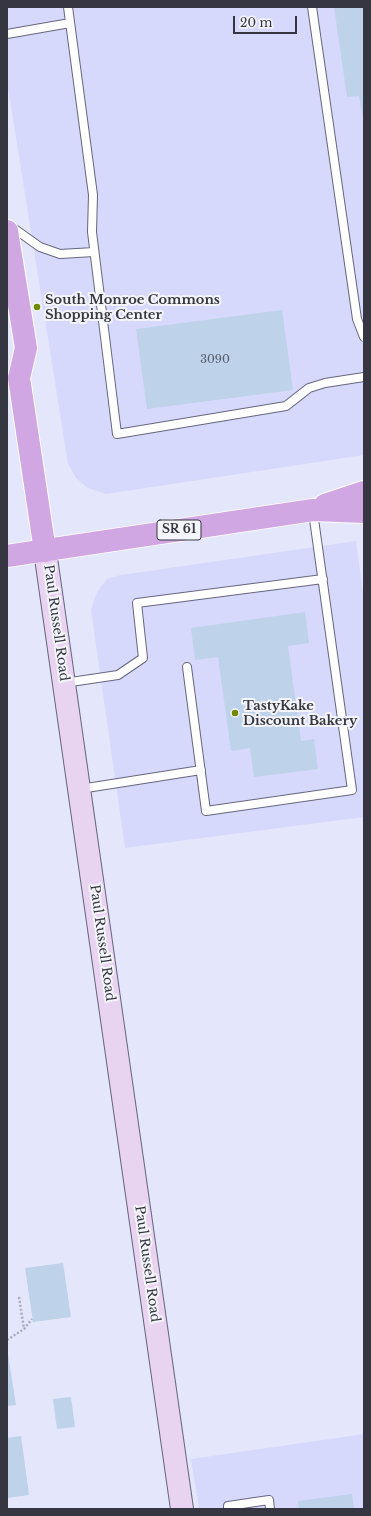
<!DOCTYPE html>
<html>
<head>
<meta charset="utf-8">
<style>
	body { margin:0 }
	#map { position:relative; width:371px; height:1516px; overflow:hidden; background:#e4e6fc; font-family:"Libre Baskerville",serif }
	canvas { display:block }
	.frame { position:absolute; inset:0; border:8px solid #353641; pointer-events:none }
	.scale { position:absolute; left:233px; top:16px; width:64px; height:18px; box-sizing:border-box; border:2px solid #353641; border-top:0; padding-left:5px; font-size:12px; line-height:14px; white-space:nowrap; color:#353641; -webkit-text-stroke:3px #f4f5fa; paint-order:stroke }
</style>
</head>
<body>
<div id="map">
<canvas width="371" height="1516"></canvas>
<div class="frame"></div>
<div class="scale">20 m</div>
</div>
<script>
const g = document.querySelector('canvas').getContext('2d');
g.lineJoin = 'round';
function fill(path, color) {
  g.fillStyle = color;
  g.fill(path, 'evenodd');
}
function shape(rows) {
  const path = new Path2D();
  for (const r of rows) {
    path.moveTo(r[0], r[1]);
    for (let i = 2; i < r.length; i += 2) path.lineTo(r[i], r[i + 1]);
  }
  return path;
}
function strokePath(path, color, width, dash) {
  g.strokeStyle = color;
  g.lineWidth = width;
  g.lineCap = dash ? 'butt' : 'round';
  g.setLineDash(dash || []);
  g.stroke(path);
}
function label(font, color, halo, rows, align = 'center') {
  g.font = font + ' "Libre Baskerville",serif';
  g.lineWidth = 4;
  g.setLineDash([]);
  g.textBaseline = 'middle';
  g.strokeStyle = halo;
  g.fillStyle = color;
  for (const [text, x, y, turn = 0] of rows) {
    g.save();
    g.translate(x, y);
    g.rotate((+turn || 0) * Math.PI / 180);
    g.textAlign = isNaN(turn) ? turn : align;
    if (halo) g.strokeText(text, 0, 0);
    g.fillText(text, 0, 0);
    g.restore();
  }
}
const built = shape([
	[7,7,364,7,364,455,106,494,88,488,76,478,68,464,7,81],
	[356,541,364,600,364,817,125,848,91,610,97,592,107,579,121,575],
	[364,1434,364,1509,199,1509,191,1459]
]);
const building = shape([
	[334,7,364,7,364,122,359,96,347,97],
	[282,310,293,390,147,409,136,329],
	[305,612,309,643,288,646,301,741,314,739,318,769,254,777,250,748,231,751,218,657,195,660,191,628],
	[63,1263,71,1317,33,1322,25,1268],
	[7,1348,16,1405,7,1406],
	[71,1397,75,1427,57,1429,53,1399],
	[21,1436,29,1495,7,1498,7,1438],
	[352,1494,354,1509,299,1509,298,1501]
]);
const path = shape([
	[19,1297,24,1329],
	[7,1340,24,1329,32,1319]
]);
const lane = shape([
	[68,7,93,195,92,232,117,434,286,406,309,388,325,383,364,377],
	[312,7,357,319,364,337],
	[7,34,70,23],
	[9,225,40,247,60,254,94,252],
	[187,667,206,811,352,790,313,512],
	[64,683,118,675,143,658,137,603,323,579],
	[80,789,201,770],
	[228,1509,228,1506,269,1500,270,1509]
]);
const secondary = shape([
	[45,551,182,1509]
]);
const primary = shape([
	[7,231,26,348,19,378,45,551],
	[325,505,364,492],
	[7,556,313,510,364,512]
]);
const markers = [
	[37,307,4,"#708a00"],
	[235,713,4,"#708a00"]
];
const numberNames = [
	["3090",215,360]
];
const shields = [
	[179,530,44]
];
const shieldNames = [
	["SR 61",179,530]
];
const poiNames = [
	["South Monroe Commons",45,300],
	["Shopping Center",45,315],
	["TastyKake",243,706],
	["Discount Bakery",243,721]
];
const streetNames = [
	["Paul Russell Road",56,623,82],
	["Paul Russell Road",102,943,82],
	["Paul Russell Road",147,1264,82]
];
fill(built, '#d7d9fc');
fill(building, '#bed2e9');
strokePath(lane, '#65667e', 10);
strokePath(secondary, '#65667e', 24);
strokePath(primary, '#fff', 24);
strokePath(path, '#a9abbd', 2.5, [2, 2]);
strokePath(lane, '#fff', 8);
strokePath(secondary, '#e8d3f1', 22);
strokePath(primary, '#d1a7e3', 22);
for (const [x, y, r, color] of markers) {
  const dot = new Path2D();
  dot.arc(x, y, r, 0, 2 * Math.PI);
  g.fillStyle = color;
  g.fill(dot);
  strokePath(dot, '#f4f5fa', 1.5);
}
label('11px', '#575d6b', null, numberNames);
for (const [x, y, w] of shields) {
  const box = new Path2D();
  box.roundRect(x - w / 2, y - 10, w, 20, 3);
  g.fillStyle = '#f4f5fa';
  g.fill(box);
  strokePath(box, '#353641', 1);
}
label('bold 12px', '#353641', null, shieldNames);
label('bold 13px', '#353641', '#f4f5fa', poiNames, 'left');
label('13px', '#353641', '#f4f5fa', streetNames);
</script>
</body>
</html>
